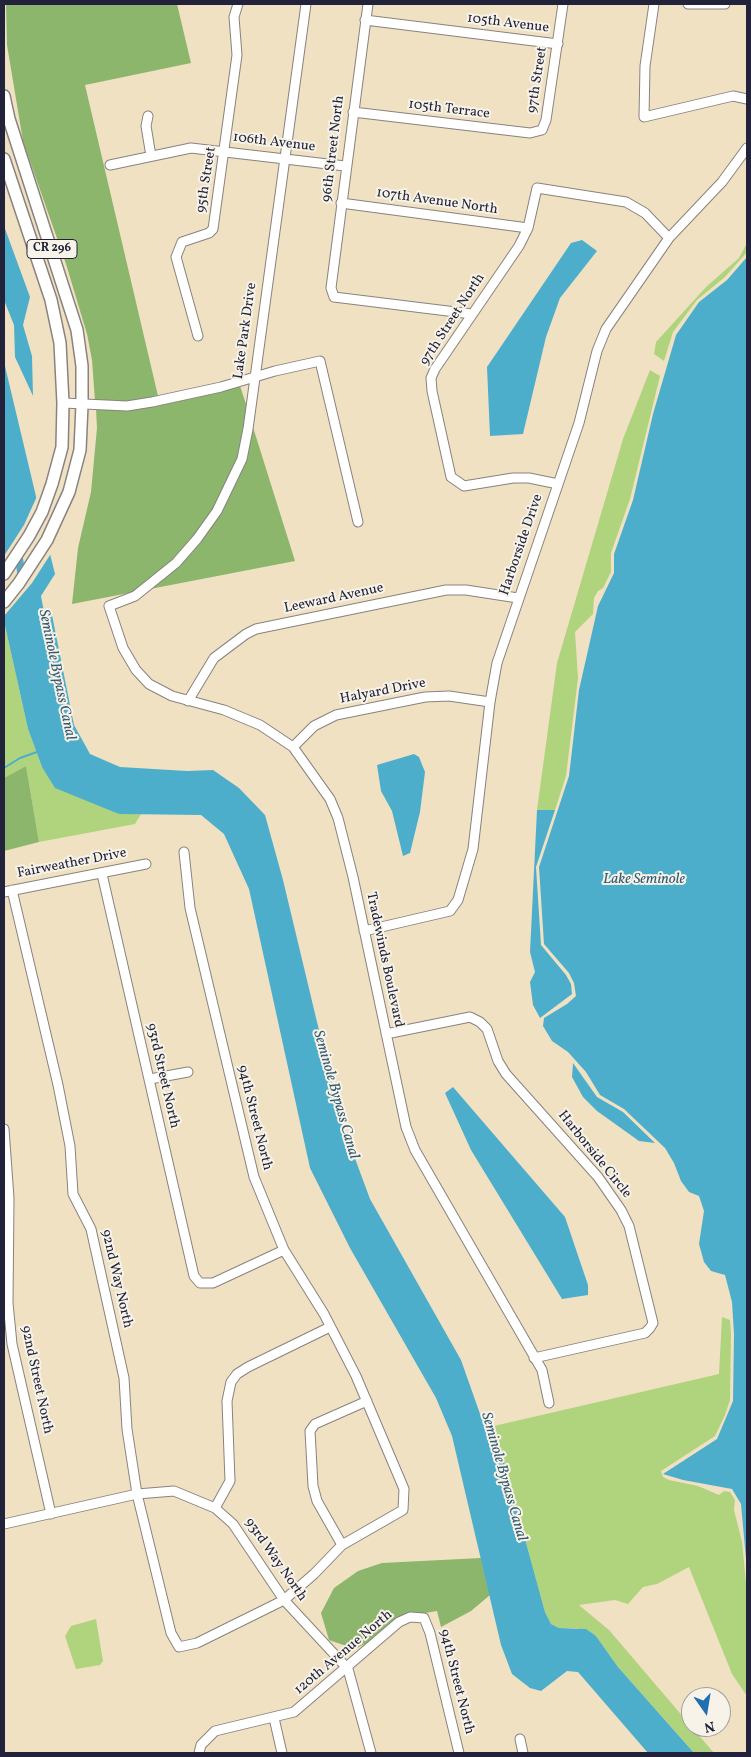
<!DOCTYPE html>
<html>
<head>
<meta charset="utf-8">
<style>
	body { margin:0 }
	#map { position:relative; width:751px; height:1757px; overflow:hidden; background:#f0e1c3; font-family:Vollkorn,serif }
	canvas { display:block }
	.frame { position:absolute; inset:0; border:5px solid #22223b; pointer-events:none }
	.north { position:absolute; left:681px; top:1687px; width:50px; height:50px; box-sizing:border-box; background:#f7f3e8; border:1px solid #a29fa3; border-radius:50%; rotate:167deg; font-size:14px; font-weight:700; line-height:20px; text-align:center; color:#22223b }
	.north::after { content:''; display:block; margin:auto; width:18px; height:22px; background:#1f6fb2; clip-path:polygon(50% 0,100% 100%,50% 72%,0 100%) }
</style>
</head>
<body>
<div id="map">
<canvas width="751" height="1757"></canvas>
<div class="frame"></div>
<div class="north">N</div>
</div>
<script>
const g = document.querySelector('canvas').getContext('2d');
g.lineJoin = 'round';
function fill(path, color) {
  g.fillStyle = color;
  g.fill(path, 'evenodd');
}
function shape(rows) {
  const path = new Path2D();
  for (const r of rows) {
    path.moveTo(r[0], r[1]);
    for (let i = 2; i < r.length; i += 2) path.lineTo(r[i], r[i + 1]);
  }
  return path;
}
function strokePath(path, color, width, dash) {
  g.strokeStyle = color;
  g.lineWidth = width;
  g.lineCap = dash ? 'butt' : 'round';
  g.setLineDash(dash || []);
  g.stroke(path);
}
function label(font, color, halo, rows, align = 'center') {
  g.font = font + ' Vollkorn,serif';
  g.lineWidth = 4;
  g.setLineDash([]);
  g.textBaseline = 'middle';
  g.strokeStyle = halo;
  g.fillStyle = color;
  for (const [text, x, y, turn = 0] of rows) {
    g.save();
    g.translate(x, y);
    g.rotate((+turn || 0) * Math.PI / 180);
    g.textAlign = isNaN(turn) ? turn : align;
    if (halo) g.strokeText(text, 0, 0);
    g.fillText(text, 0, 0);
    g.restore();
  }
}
const green = shape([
	[747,243,747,252,725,277,697,300,673,332,664,361,654,354,656,342,706,287,739,258],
	[650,370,660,376,630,499,611,553,611,572,603,588,598,591,594,598,593,614,575,632,578,678,566,776,555,810,537,810,557,663,623,439],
	[4,621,28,729,42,767,119,814,141,814,135,824,39,842,26,766,4,778],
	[722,1317,730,1320,731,1334,730,1400,725,1415,715,1436,661,1471,663,1477,669,1480,698,1486,719,1495,724,1491,730,1492,735,1500,734,1510,742,1542,747,1594,747,1696,732,1674,689,1567,657,1584,643,1587,628,1604,615,1600,579,1605,609,1630,714,1753,694,1753,618,1667,596,1636,577,1628,559,1628,551,1624,545,1612,494,1426,719,1374],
	[96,1619,103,1661,100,1665,76,1669,65,1636,71,1626]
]);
const forest = shape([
	[6,4,177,4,191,63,85,85,158,396,126,402,95,401,92,360,87,334,66,264,23,141,7,45],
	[240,386,247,407,238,457,214,508,195,536,174,560,134,592,72,604,78,548,91,492,97,428,96,409,127,410,152,406],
	[252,424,295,561,150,589,179,566,200,542,221,513,245,461],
	[26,766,39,842,4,851,4,778],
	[481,1558,490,1595,471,1611,441,1627,437,1611,425,1613,355,1649,329,1640,321,1613,334,1588,358,1571,382,1563]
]);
const water = shape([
	[4,226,30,297,23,325,32,356,33,396,15,357,14,325,4,300],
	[582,240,597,251,560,298,546,337,523,434,490,436,487,367,571,243],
	[747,257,747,1570,741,1504,732,1489,683,1480,663,1474,717,1439,733,1401,734,1334,732,1302,725,1275,711,1271,704,1262,699,1244,704,1211,699,1196,689,1192,681,1181,674,1163,665,1148,624,1109,600,1095,586,1072,568,1052,552,1041,543,1026,544,1018,567,1004,576,996,574,983,569,973,544,944,539,867,569,776,579,690,598,606,614,573,614,554,633,500,653,414,676,335,699,302,727,280],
	[4,362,39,509,4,567],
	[48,546,55,574,41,596,44,612,51,610,74,725,90,754,120,767,187,771,213,770,239,788,265,815,283,880,340,1118,370,1199,461,1360,485,1428,494,1426,545,1612,551,1624,559,1628,586,1629,596,1636,618,1667,694,1753,648,1753,578,1672,567,1671,541,1691,530,1688,512,1674,501,1645,452,1436,436,1398,350,1248,310,1168,249,889,224,834,201,815,119,814,55,788,42,767,28,729,4,621,4,607],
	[414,754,419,757,425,772,420,812,410,853,403,856,392,811,381,791,377,765],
	[537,810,555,810,536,867,541,945,566,975,571,984,572,994,540,1018,533,1005,530,982,535,972,530,952],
	[573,1063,597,1097,623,1112,655,1143,639,1141,597,1111,583,1097,572,1077],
	[453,1087,565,1217,588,1285,588,1295,562,1299,471,1150,445,1093]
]);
const pier = shape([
	[38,494,41,508,4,570,4,556,24,525],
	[49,544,52,552,32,583,4,616,4,604]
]);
const stream = shape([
	[4,768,20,758,37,752]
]);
const canal = shape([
	[18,552,22,578]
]);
const minor = shape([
	[306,4,248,429,242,459,217,511,197,539,176,563,135,596,109,606,123,648,136,670,149,684,172,696,224,710,260,725,293,747,330,799,338,818,353,877,406,1127,415,1150,542,1370,549,1403],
	[368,4,331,288,334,297,472,314],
	[654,4,645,66,644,117,733,96,747,99],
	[688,4,725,4],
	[365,20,558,44],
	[353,112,530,133,542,130,546,120,563,4],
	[148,116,146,126,151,156],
	[110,165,191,148,345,166],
	[341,203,528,228],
	[198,336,176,257,182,242,209,233,213,229,237,55,234,17,238,4],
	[63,403,127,406,152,402,221,387,275,371,320,361,358,522],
	[558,484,529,478,513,478,464,486,451,477,432,391,431,378,435,369,519,246,528,228,537,188,626,202,645,213,669,238],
	[188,701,214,658,246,634,256,629,446,590,466,590,518,598],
	[293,747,314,726,336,715,425,697,449,696,490,702],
	[102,874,194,1276,200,1283,213,1283,284,1250],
	[12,890,58,1085,70,1146,73,1194,91,1229,124,1378,127,1429,137,1494,171,1633,179,1647,197,1643,284,1600,314,1574,342,1545,403,1510,404,1489,356,1376,324,1314,284,1250,254,1177,190,908,184,852],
	[4,892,146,864],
	[364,931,450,911,458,900,473,849,490,702,497,663,579,423,597,351,606,329,669,238,722,182,747,148],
	[386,1034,470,1017,480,1022,487,1029,498,1061,506,1074,598,1177,621,1210,629,1226,653,1323,650,1328,645,1333,534,1358],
	[150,1079,188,1072],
	[4,1129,9,1198,8,1303,12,1344,51,1514],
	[215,1508,230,1481,227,1401,231,1382,237,1374,248,1367,330,1327],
	[4,1524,137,1494,174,1491,215,1508,233,1524,284,1600,348,1669,371,1753],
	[342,1545,317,1501,313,1486,310,1431,315,1424,367,1401],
	[274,1718,282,1753],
	[520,1739,523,1753],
	[199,1753,201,1745,215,1731,294,1712,399,1622,410,1617,424,1618,430,1633,459,1753]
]);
const major = shape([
	[4,96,9,119,77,330,82,366,82,405,80,450,69,492,47,540,19,583,4,602],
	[4,159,51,300,60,343,63,403,62,447,52,484,42,512,29,536,4,574]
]);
const shields = [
	[52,249,50]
];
const shieldNames = [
	["CR 296",52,249]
];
const streetNames = [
	["105th Avenue",508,24,7],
	["97th Street",538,80,-81],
	["105th Terrace",449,110,7],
	["106th Avenue",274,143,7],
	["96th Street North",334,149,-83],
	["95th Street",207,180,-81],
	["107th Avenue North",437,202,8],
	["97th Street North",453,320,-57],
	["Lake Park Drive",246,331,-82],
	["Harborside Drive",522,545,-71],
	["Leeward Avenue",334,599,-12],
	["Halyard Drive",383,692,-11],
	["Fairweather Drive",72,864,-11],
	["Tradewinds Boulevard",384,960,78],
	["93rd Street North",162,1076,77],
	["94th Street North",254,1118,76],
	["Harborside Circle",594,1155,51],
	["92nd Way North",116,1279,77],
	["92nd Street North",36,1380,78],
	["93rd Way North",275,1560,55],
	["120th Avenue North",344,1653,-40],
	["94th Street North",456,1682,76]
];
const waterNames = [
	["Seminole Bypass Canal",56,675,78],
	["Lake Seminole",644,880],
	["Seminole Bypass Canal",335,1095,74],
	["Seminole Bypass Canal",503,1477,74]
];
fill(green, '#afd47d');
fill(forest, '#8bb66c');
fill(water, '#4daecc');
fill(pier, '#f0e1c3');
strokePath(stream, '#4daecc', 2);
strokePath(canal, '#4daecc', 8);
strokePath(minor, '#89827f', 11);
strokePath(major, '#89827f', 14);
strokePath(minor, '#fff', 9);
strokePath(major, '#fff', 11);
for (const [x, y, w] of shields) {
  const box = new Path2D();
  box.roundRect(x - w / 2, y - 9.5, w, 19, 4);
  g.fillStyle = '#f7f3e8';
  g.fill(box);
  strokePath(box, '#22223b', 1);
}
label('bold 12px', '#22223b', null, shieldNames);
label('14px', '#22223b', '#f7f3e8', streetNames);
label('italic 15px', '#335a75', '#f7f3e8', waterNames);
</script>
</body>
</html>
